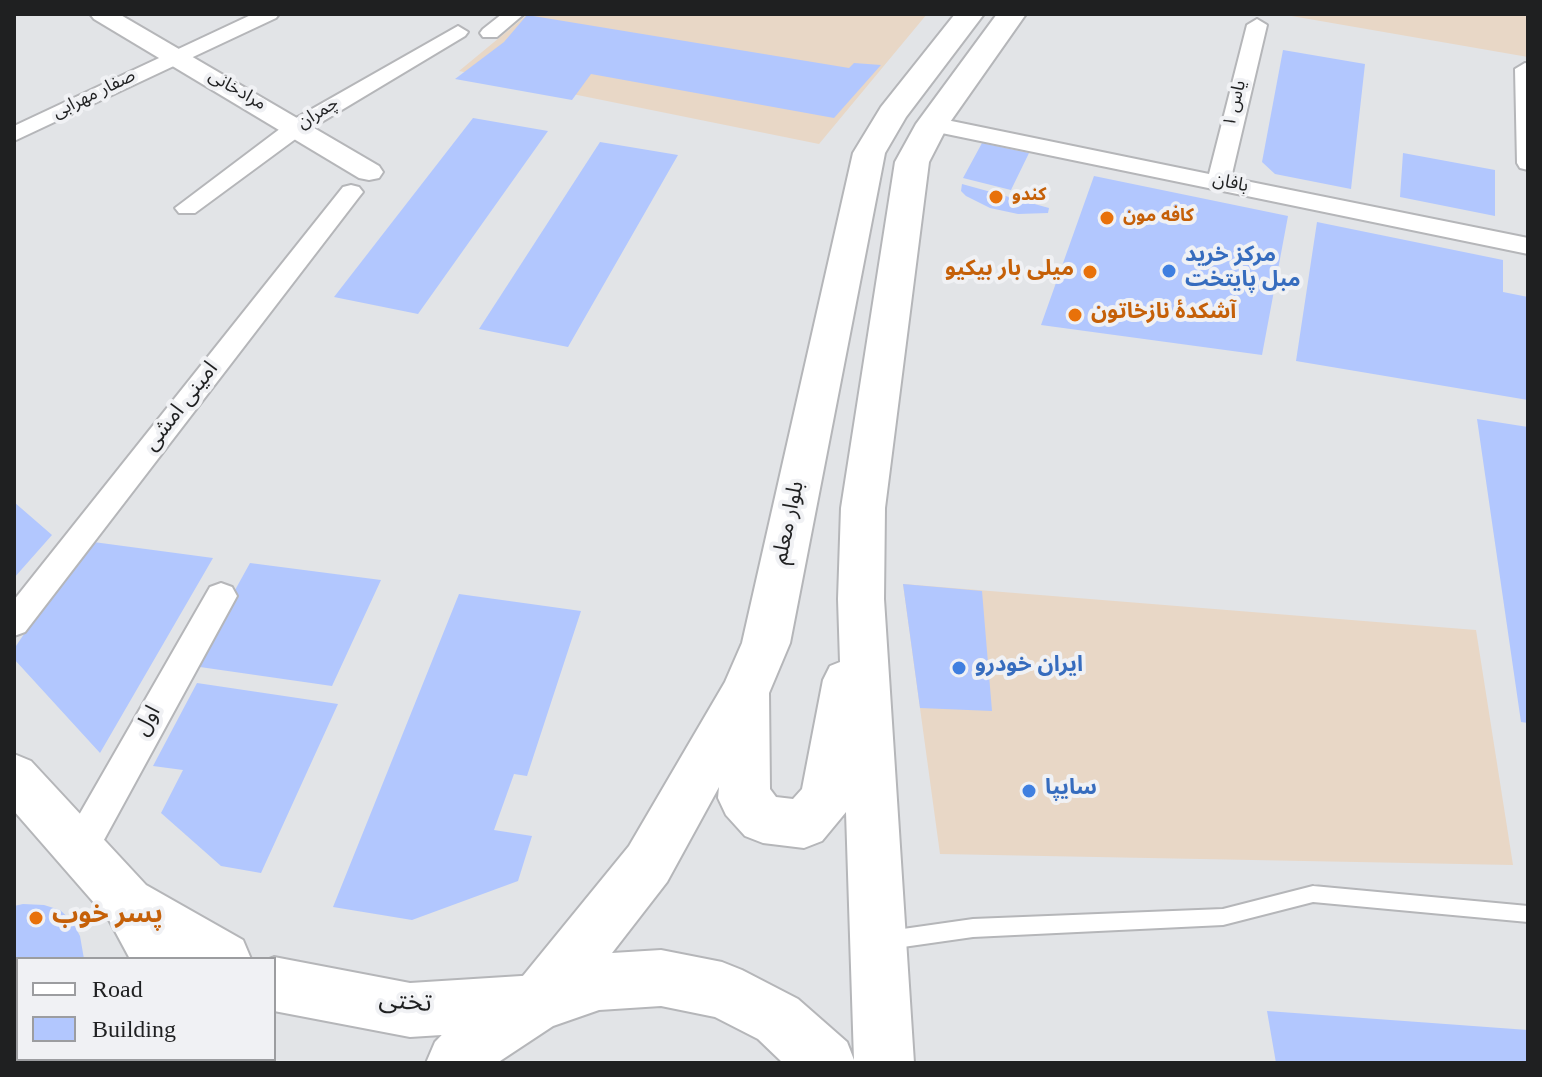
<!DOCTYPE html>
<html>
<head>
<meta charset="utf-8">
<style>
	body { margin:0 }
	#map { position:relative; width:1542px; height:1077px; overflow:hidden; background:#e2e4e7; font-family:Georgia,serif }
	canvas { display:block }
	.frame { position:absolute; inset:0; border:16px solid #1f2021; pointer-events:none }
	.legend { position:absolute; left:16px; top:957px; width:260px; height:104px; box-sizing:border-box; background:#f0f1f4; border:2px solid #9c9da0; margin:0; padding:10px 14px; list-style:none; font-size:24px; color:#1f2021 }
	.legend li { display:flex; align-items:center; gap:16px; height:40px }
	.legend b { width:40px; border:2px solid #9c9da0 }
</style>
</head>
<body>
<div id="map">
<canvas width="1542" height="1077"></canvas>
<div class="frame"></div>
<ul class="legend">
<li><b style="height:10px;background:#fff"></b>Road</li>
<li><b style="height:22px;background:#b2c7fe"></b>Building</li>
</ul>
</div>
<script>
const g = document.querySelector('canvas').getContext('2d');
g.lineJoin = 'round';
function fill(path, color) {
  g.fillStyle = color;
  g.fill(path, 'evenodd');
}
function shape(rows) {
  const path = new Path2D();
  for (const r of rows) {
    path.moveTo(r[0], r[1]);
    for (let i = 2; i < r.length; i += 2) path.lineTo(r[i], r[i + 1]);
  }
  return path;
}
function strokePath(path, color, width, dash) {
  g.strokeStyle = color;
  g.lineWidth = width;
  g.lineCap = dash ? 'butt' : 'round';
  g.setLineDash(dash || []);
  g.stroke(path);
}
function label(font, color, halo, rows, align = 'center') {
  g.font = font + ' Georgia,"Noto Sans Arabic",serif';
  g.lineWidth = 8;
  g.setLineDash([]);
  g.textBaseline = 'middle';
  g.strokeStyle = halo;
  g.fillStyle = color;
  for (const [text, x, y, turn = 0] of rows) {
    g.save();
    g.translate(x, y);
    g.rotate((+turn || 0) * Math.PI / 180);
    g.textAlign = isNaN(turn) ? turn : align;
    if (halo) g.strokeText(text, 0, 0);
    g.fillText(text, 0, 0);
    g.restore();
  }
}
const industrial = shape([
	[528,14,927,14,819,144,459,71],
	[1280,14,1528,14,1528,57],
	[903,584,1476,630,1513,865,940,854]
]);
const building = shape([
	[527,15,849,68,854,63,881,65,834,118,591,74,572,100,455,79,504,42],
	[1283,50,1365,64,1351,189,1275,174,1262,162],
	[473,118,548,131,418,314,334,297],
	[600,142,678,155,568,347,479,329],
	[982,143,1029,153,1011,190,963,178],
	[1403,153,1495,170,1495,216,1400,197],
	[1094,176,1288,216,1262,355,1041,325],
	[962,184,1049,208,1048,213,1018,214,990,208,966,196,961,191],
	[1317,222,1503,260,1503,292,1528,297,1528,400,1296,361],
	[1477,419,1528,427,1528,723,1521,722],
	[14,502,52,535,14,578],
	[86,541,213,558,100,753,14,659,14,649],
	[250,563,381,580,332,686,193,666],
	[903,584,982,591,992,711,920,708],
	[459,594,581,611,527,776,514,774,494,830,532,836,518,881,412,920,333,907],
	[197,683,338,704,261,873,221,866,161,813,183,770,153,766],
	[23,904,44,905,60,910,72,921,80,936,84,959,18,959,18,1059,87,1059,87,1063,14,1063,14,906],
	[1267,1011,1528,1030,1528,1063,1276,1063]
]);
const service = shape([
	[1313,886,1528,906,1528,922,1313,902,1223,925,973,937,889,949,883,946,880,940,883,934,889,931,973,919,1223,909,1313,886]
]);
const minor = shape([
	[253,14,279,14,276,18,14,141,14,126,253,14],
	[502,14,524,14,497,37,483,37,480,33,483,29,502,14],
	[1257,19,1267,25,1231,178,1528,238,1528,254,932,131,921,124,932,117,1209,174,1247,25,1257,19],
	[458,26,468,32,465,36,305,132,195,213,179,213,175,208,289,122,458,26],
	[1525,63,1528,64,1528,170,1520,168,1517,163,1515,69,1525,63],
	[351,185,359,187,363,192,359,197,25,632,14,636,14,600,343,187,351,185],
	[221,583,232,587,237,596,93,860,80,865,67,860,62,848,67,836,210,587,221,583]
]);
const tertiary = shape([
	[90,14,119,14,379,166,383,172,379,178,369,180,359,178,94,19,90,14]
]);
const secondary = shape([
	[14,754,31,761,146,885,243,940,251,959,130,959,109,920,14,811,14,754],
	[274,957,410,983,537,975,556,983,564,1002,556,1021,537,1029,410,1037,274,1011,274,959,269,959,274,957]
]);
const primary = shape([
	[955,14,984,14,906,117,885,153,790,643,769,693,770,789,776,797,793,799,802,789,823,680,830,666,840,662,838,599,841,508,895,162,916,124,997,14,1026,14,948,125,929,162,885,508,884,599,914,1063,783,1063,758,1039,715,1017,661,1006,599,1010,553,1026,497,1063,426,1063,435,1042,458,1018,518,982,629,846,725,682,742,643,853,153,881,107,955,14],
	[719,787,718,798,726,815,745,836,763,843,804,848,822,841,846,812,854,1060,847,1042,798,999,742,970,722,962,661,950,612,953,667,882,719,787],
	[181,1059,239,1059,240,1063,180,1063,181,1059]
]);
const markers = [
	[996,197,8,"#e8710a"],
	[1107,218,8,"#e8710a"],
	[1169,271,8,"#3f7fe0"],
	[1090,272,8,"#e8710a"],
	[1075,315,8,"#e8710a"],
	[959,668,8,"#3f7fe0"],
	[1029,791,8,"#3f7fe0"],
	[36,918,8,"#e8710a"]
];
const farStreetnames = [
	["مرادخانی",236,92,30],
	["صفار مهرابی",95,96,-26],
	["یاس ۱",1237,104,-76],
	["چمران",319,115,-31],
	["بافان",1230,185,12]
];
const farFoodnames = [
	["کندو",1012,197],
	["کافه مون",1123,218]
];
const shopNames = [
	["مرکز خرید",1185,258],
	["مبل پایتخت",1185,283],
	["ایران خودرو",975,668],
	["سایپا",1045,791]
];
const foodNames = [
	["میلی بار بیکیو",1074,272],
	["آشکدهٔ نازخاتون",1091,315,"left"]
];
const streetNames = [
	["امینی امشی",183,408,-52],
	["بلوار معلم",791,523,-78],
	["اول",150,722,-61]
];
const nearFoodnames = [
	["پسر خوب",52,918]
];
const nearStreetnames = [
	["تختی",405,1005,5]
];
fill(industrial, '#e8d7c6');
fill(building, '#b2c7fe');
strokePath(service, '#b5b6b9', 4);
strokePath(minor, '#b5b6b9', 4);
strokePath(tertiary, '#b5b6b9', 4);
strokePath(secondary, '#b5b6b9', 4);
strokePath(primary, '#b5b6b9', 4);
fill(service, '#fff');
fill(minor, '#fff');
fill(tertiary, '#fff');
fill(secondary, '#fff');
fill(primary, '#fff');
for (const [x, y, r, color] of markers) {
  const dot = new Path2D();
  dot.arc(x, y, r, 0, 2 * Math.PI);
  g.fillStyle = color;
  g.fill(dot);
  strokePath(dot, '#f0f1f4', 3);
}
label('18px', '#1f2021', '#f0f1f4', farStreetnames);
label('bold 18px', '#c56008', '#f0f1f4', farFoodnames, 'left');
label('bold 22px', '#366cbe', '#f0f1f4', shopNames, 'left');
label('bold 22px', '#c56008', '#f0f1f4', foodNames, 'right');
label('22px', '#1f2021', '#f0f1f4', streetNames);
label('bold 26px', '#c56008', '#f0f1f4', nearFoodnames, 'left');
label('26px', '#1f2021', '#f0f1f4', nearStreetnames);
</script>
</body>
</html>
